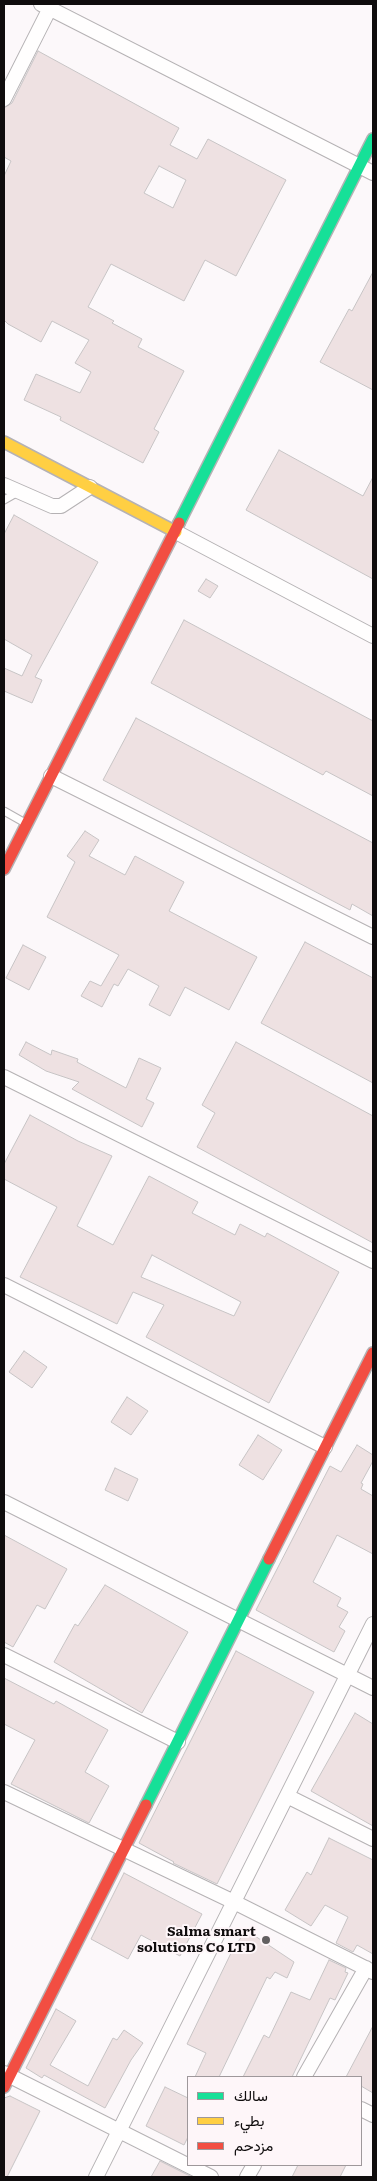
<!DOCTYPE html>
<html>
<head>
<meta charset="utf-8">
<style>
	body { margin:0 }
	#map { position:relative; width:377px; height:2181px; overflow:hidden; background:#fcf8fa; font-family:Literata,Vazirmatn,serif }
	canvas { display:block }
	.frame { position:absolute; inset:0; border:5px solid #0f0c0d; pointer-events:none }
	.legend { position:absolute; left:187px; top:2076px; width:175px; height:90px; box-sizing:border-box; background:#fef6f9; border:1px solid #9e989b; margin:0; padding:6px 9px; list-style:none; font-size:15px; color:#0f0c0d }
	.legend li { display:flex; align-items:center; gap:10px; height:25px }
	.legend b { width:25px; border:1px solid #9e989b }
</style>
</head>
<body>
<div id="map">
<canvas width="377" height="2181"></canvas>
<div class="frame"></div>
<ul class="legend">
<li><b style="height:6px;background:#16e098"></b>سالك</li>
<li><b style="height:6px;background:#ffcf43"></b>بطيء</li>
<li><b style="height:6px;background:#f24e42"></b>مزدحم</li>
</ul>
</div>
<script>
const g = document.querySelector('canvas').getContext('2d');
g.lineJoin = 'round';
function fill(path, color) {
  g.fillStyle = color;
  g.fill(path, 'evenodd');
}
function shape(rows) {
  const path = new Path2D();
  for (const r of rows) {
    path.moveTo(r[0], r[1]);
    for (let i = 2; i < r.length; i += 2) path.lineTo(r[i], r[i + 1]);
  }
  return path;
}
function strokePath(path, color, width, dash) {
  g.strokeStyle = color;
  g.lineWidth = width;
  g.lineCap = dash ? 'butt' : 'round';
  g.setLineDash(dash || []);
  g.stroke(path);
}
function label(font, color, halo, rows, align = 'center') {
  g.font = font + ' Literata,serif';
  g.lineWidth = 4;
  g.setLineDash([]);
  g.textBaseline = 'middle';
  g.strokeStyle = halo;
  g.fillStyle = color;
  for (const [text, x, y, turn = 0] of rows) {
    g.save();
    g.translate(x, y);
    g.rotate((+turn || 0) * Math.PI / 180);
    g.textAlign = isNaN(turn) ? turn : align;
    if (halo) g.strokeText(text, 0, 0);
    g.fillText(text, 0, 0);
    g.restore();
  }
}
const building = shape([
	[38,51,179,128,170,145,197,159,208,139,286,180,236,276,205,260,184,301,111,264,88,307,114,321,112,323,142,339,138,347,184,371,154,429,159,432,143,463,60,420,61,417,24,400,36,374,80,393,91,372,75,363,89,340,52,321,41,342,8,324,4,320,4,176,11,161,4,157,4,108,12,103,38,51],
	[159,166,186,180,173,208,144,193,159,166],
	[373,272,373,390,320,362,349,309,352,311,373,272],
	[279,450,363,496,373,477,373,579,246,510,279,450],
	[14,515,98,562,35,677,42,680,32,703,4,691,4,668,22,676,32,655,4,639,4,534,14,515],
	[206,579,218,586,210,598,198,591,206,579],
	[184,620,373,721,373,796,326,771,323,775,151,683,184,620],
	[136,718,373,843,373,916,352,904,350,910,103,780,136,718],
	[85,831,99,840,89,856,125,875,135,856,184,882,169,911,257,957,229,1010,185,987,170,1016,149,1005,159,986,128,969,118,986,114,984,102,1007,81,996,90,981,101,986,119,955,47,917,75,862,67,856,85,831],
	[305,942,373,978,373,1083,261,1023,305,942],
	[23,945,46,957,29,990,6,978,23,945],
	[26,1042,51,1055,52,1050,78,1059,77,1062,126,1088,139,1058,161,1068,146,1099,154,1103,142,1127,72,1089,79,1082,46,1071,19,1055,26,1042],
	[236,1042,373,1116,373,1243,197,1147,215,1113,202,1105,236,1042],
	[30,1115,78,1141,112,1156,77,1226,113,1245,149,1176,198,1202,192,1213,235,1235,240,1224,265,1237,267,1233,339,1272,269,1403,146,1337,164,1305,133,1292,117,1324,20,1277,57,1207,4,1179,4,1164,30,1115],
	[152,1255,241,1302,234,1316,141,1277,152,1255],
	[24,1351,47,1367,32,1388,9,1372,24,1351],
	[127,1397,148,1411,131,1435,111,1422,127,1397],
	[258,1435,282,1450,263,1480,239,1465,258,1435],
	[357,1445,373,1455,373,1461,361,1483,363,1484,361,1489,373,1496,373,1554,337,1535,313,1582,341,1598,337,1606,348,1612,339,1627,345,1631,334,1652,256,1610,330,1466,341,1472,357,1445],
	[115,1468,138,1479,128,1501,105,1490,115,1468],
	[4,1535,67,1569,45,1609,37,1605,13,1647,4,1642,4,1535],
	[105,1585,188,1632,142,1713,54,1662,75,1624,78,1626,105,1585],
	[236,1651,314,1692,217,1884,173,1863,174,1862,139,1843,236,1651],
	[4,1678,54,1704,56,1701,108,1730,85,1772,109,1786,89,1823,11,1784,35,1740,4,1724,4,1678],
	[355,1713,373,1724,373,1826,311,1791,355,1713],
	[329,1838,373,1860,373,1954,357,1945,353,1952,336,1943,348,1917,325,1905,311,1926,285,1910,307,1872,311,1875,329,1838],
	[124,1873,202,1914,180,1956,141,1935,128,1959,91,1939,124,1873],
	[246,1930,294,1962,287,1978,275,1972,270,1979,267,1977,219,2077,195,2077,206,2053,187,2044,232,1951,246,1930],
	[329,1960,346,1968,345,1972,348,1973,335,2000,330,1998,292,2077,243,2077,264,2035,269,2038,291,1992,310,2000,329,1960],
	[56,2009,76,2021,50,2065,88,2086,113,2038,117,2040,124,2030,143,2043,131,2060,105,2108,44,2075,42,2078,26,2068,56,2009],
	[373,2026,373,2093,361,2086,361,2077,346,2077,373,2026],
	[165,2087,188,2098,188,2137,184,2145,146,2126,165,2087],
	[10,2096,40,2111,7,2177,4,2177,4,2098,10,2096],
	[160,2161,192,2177,151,2177,160,2161],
	[298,2165,346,2165,340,2177,292,2177,298,2165]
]);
const lane = shape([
	[4,500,18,492],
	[4,811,27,824]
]);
const street = shape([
	[41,4,373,173],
	[4,99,50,8],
	[4,485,52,506,61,506,90,487],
	[176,532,373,636],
	[51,776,373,937],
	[4,1077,373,1261],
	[4,1285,325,1447],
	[4,1502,373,1688],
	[4,1655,178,1742],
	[4,1792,234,1902,373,1972],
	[287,1796,373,1839],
	[4,2073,211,2177],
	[304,2077,366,1968],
	[361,2109,373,2115],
	[96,2177,373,1624],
	[247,2177,254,2165]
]);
const fast = shape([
	[179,523,373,139],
	[146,1805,269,1559]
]);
const slow = shape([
	[4,442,176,532]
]);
const jam = shape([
	[4,869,179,523],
	[269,1559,373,1353],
	[4,2087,146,1805]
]);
const markers = [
	[266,1940,5,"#625f60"]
];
const poiNames = [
	["Salma smart",256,1932],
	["solutions Co LTD",256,1948]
];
fill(building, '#eee1e2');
strokePath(building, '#c7c4c5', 1);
strokePath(lane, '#b5b2b4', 9);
strokePath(street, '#b5b2b4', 16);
strokePath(fast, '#b5b2b4', 14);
strokePath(slow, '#b5b2b4', 14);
strokePath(jam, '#b5b2b4', 14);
strokePath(lane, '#fffefe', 7);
strokePath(street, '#fffefe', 14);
strokePath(fast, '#16e098', 11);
strokePath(slow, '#ffcf43', 11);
strokePath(jam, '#f24e42', 11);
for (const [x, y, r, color] of markers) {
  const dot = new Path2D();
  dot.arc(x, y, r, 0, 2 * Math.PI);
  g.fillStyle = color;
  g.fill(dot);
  strokePath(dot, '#fef6f9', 2);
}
label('bold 14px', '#0f0c0d', '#fef6f9', poiNames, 'right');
</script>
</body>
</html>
